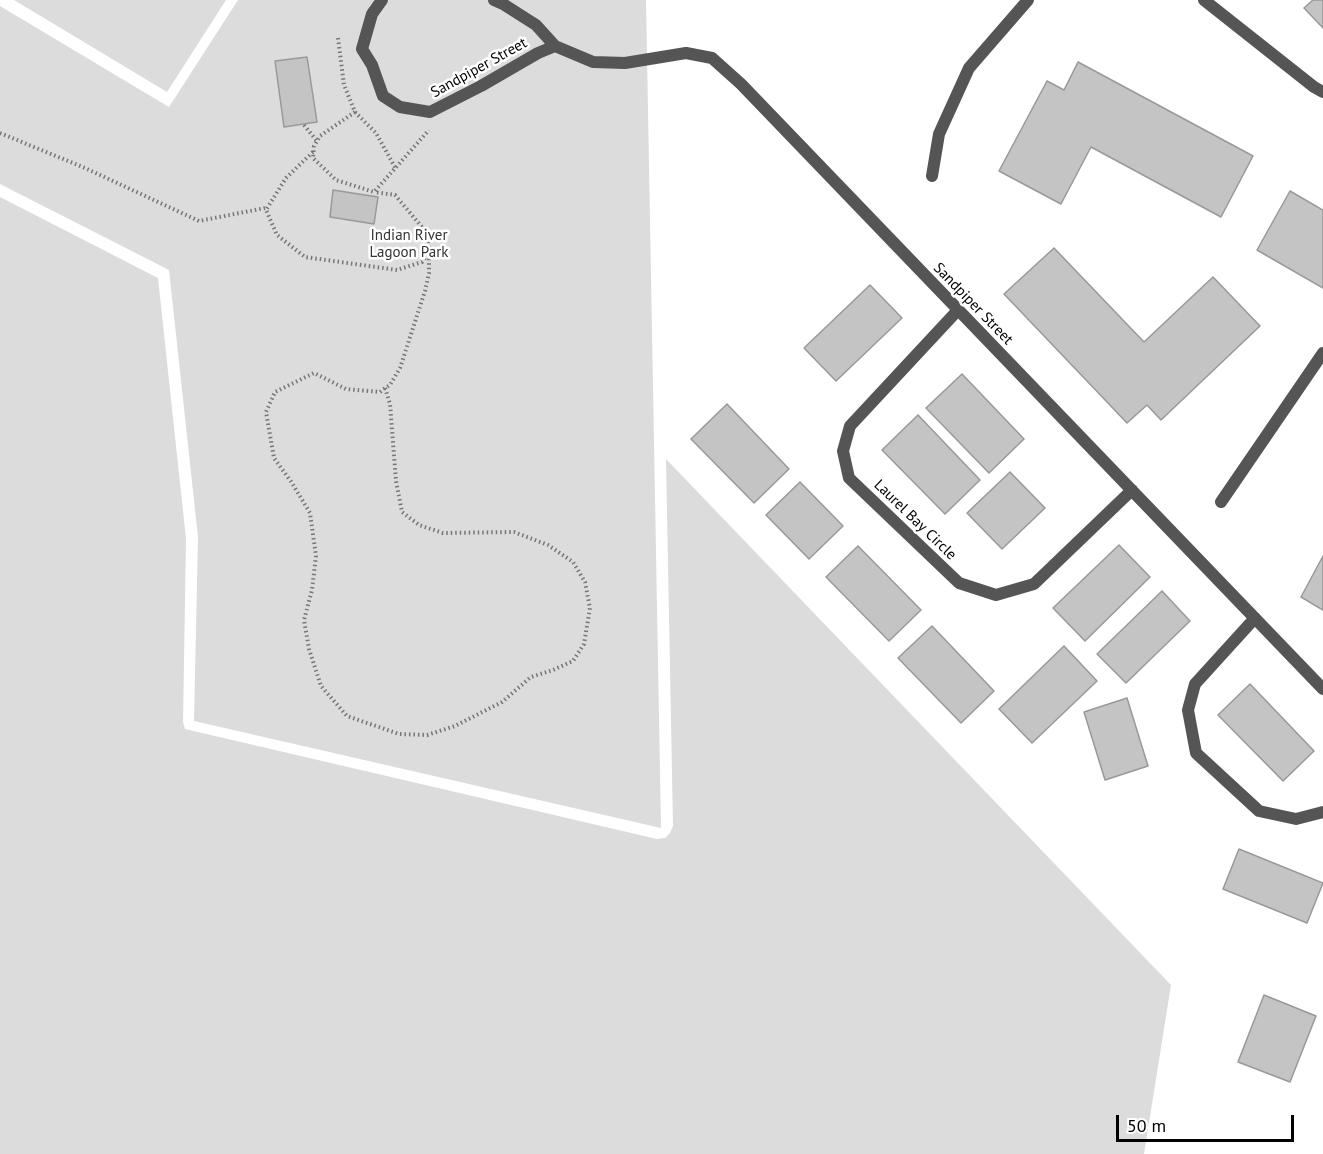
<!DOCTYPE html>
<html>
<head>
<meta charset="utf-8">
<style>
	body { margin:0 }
	#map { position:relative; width:1323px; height:1154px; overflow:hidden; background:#fff; font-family:"PT Sans",sans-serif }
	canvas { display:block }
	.scale { position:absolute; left:1116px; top:1115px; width:178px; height:27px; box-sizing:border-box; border:3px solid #000; border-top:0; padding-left:8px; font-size:18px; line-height:21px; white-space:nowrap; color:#000; -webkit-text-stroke:4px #fff; paint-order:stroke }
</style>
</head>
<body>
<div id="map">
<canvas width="1323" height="1154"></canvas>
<div class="scale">50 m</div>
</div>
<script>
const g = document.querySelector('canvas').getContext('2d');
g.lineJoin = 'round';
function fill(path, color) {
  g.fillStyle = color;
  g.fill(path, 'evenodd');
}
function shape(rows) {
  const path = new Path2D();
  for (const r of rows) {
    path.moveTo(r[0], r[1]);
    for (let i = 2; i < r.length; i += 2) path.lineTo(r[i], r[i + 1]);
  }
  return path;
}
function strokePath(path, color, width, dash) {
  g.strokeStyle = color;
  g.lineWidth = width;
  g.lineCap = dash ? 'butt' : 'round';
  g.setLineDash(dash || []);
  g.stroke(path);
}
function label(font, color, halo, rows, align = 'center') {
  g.font = font + ' "PT Sans",sans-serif';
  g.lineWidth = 5;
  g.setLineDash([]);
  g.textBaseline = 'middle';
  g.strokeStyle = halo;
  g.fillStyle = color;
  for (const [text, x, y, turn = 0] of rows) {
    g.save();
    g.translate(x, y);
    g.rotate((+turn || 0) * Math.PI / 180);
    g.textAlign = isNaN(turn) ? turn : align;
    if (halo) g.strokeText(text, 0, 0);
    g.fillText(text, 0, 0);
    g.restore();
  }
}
const green = shape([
	[14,0,226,0,167,92],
	[238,0,646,0,661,828,194,721,198,537,169,270,0,184,0,6,169,107],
	[0,197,158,278,186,539,183,722,185,729,657,839,665,838,670,833,673,826,666,459,1171,985,1144,1154,0,1154]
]);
const building = shape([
	[1313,0,1323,0,1323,28,1304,8,1313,0],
	[307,57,317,122,284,127,275,61,307,57],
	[1078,62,1253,156,1221,217,1091,147,1061,204,999,171,1047,81,1064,90,1078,62],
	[333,190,378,197,374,224,330,217,333,190],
	[1290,191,1323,210,1323,288,1257,250,1290,191],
	[1054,248,1144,342,1213,277,1260,326,1161,420,1147,405,1127,423,1004,294,1054,248],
	[870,285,902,318,836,381,804,348,870,285],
	[962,374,1024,439,989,473,926,408,962,374],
	[727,404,789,469,754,503,691,439,727,404],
	[918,415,980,480,945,514,882,450,918,415],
	[1010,472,1045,508,1002,549,967,513,1010,472],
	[800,482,843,526,809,559,766,515,800,482],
	[1119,545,1150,577,1085,641,1053,608,1119,545],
	[858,546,921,610,889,641,826,577,858,546],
	[1323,556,1323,610,1301,597,1323,556],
	[1162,591,1190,621,1126,683,1097,654,1162,591],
	[932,626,994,691,961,723,898,658,932,626],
	[1064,646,1097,681,1032,743,999,709,1064,646],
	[1250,684,1314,751,1283,781,1218,715,1250,684],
	[1127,698,1148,766,1105,780,1084,712,1127,698],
	[1239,849,1323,883,1307,923,1223,889,1239,849],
	[1264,995,1316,1016,1290,1082,1238,1062,1264,995]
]);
const path = shape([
	[338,38,344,85,355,112,320,136,314,146,313,158,336,180,374,192,429,130],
	[355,112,376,133,396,169],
	[304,125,317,141],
	[0,133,85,168,199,221,265,208],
	[313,152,286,178,266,210,277,235,305,257,397,270,422,262,430,251,427,233,395,195,374,192],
	[385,388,390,404,396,481,402,512,419,525,443,533,514,532,548,545,573,562,585,582,590,608,584,644,573,661,553,670,531,677,502,702,455,726,427,735,399,734,347,716,321,686,309,649,304,620,312,590,316,556,310,513,292,483,274,458,266,412,275,392,314,373,346,389,380,392,385,388,390,385,400,368,425,291,429,273,429,252]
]);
const service = shape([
	[932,176,939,134,969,68,1028,0],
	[1221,502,1323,353]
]);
const minor = shape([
	[382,0,372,14,362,49,372,65,383,96,400,107,430,112,481,86,538,53,555,46],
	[494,0,503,4,536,25,555,46,593,62,625,63,686,53,712,58,741,84,1323,689],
	[1204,0,1314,87,1323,92],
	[958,310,850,426,843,451,849,478,959,583,996,595,1034,584,1132,490],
	[1255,618,1195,684,1188,710,1196,753,1259,811,1296,819,1323,812]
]);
const streetNames = [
	["Sandpiper Street",479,68,-29],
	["Sandpiper Street",973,304,46],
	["Laurel Bay Circle",915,520,44]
];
const parkNames = [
	["Indian River",409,236],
	["Lagoon Park",409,253]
];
fill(green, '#dcdcdc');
fill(building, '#c4c4c4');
strokePath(building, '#999', 1.5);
strokePath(path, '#777', 4, [1.5, 3]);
strokePath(service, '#555', 12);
strokePath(minor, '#555', 12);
label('15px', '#000', '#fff', streetNames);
label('15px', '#333', '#fff', parkNames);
</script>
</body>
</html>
